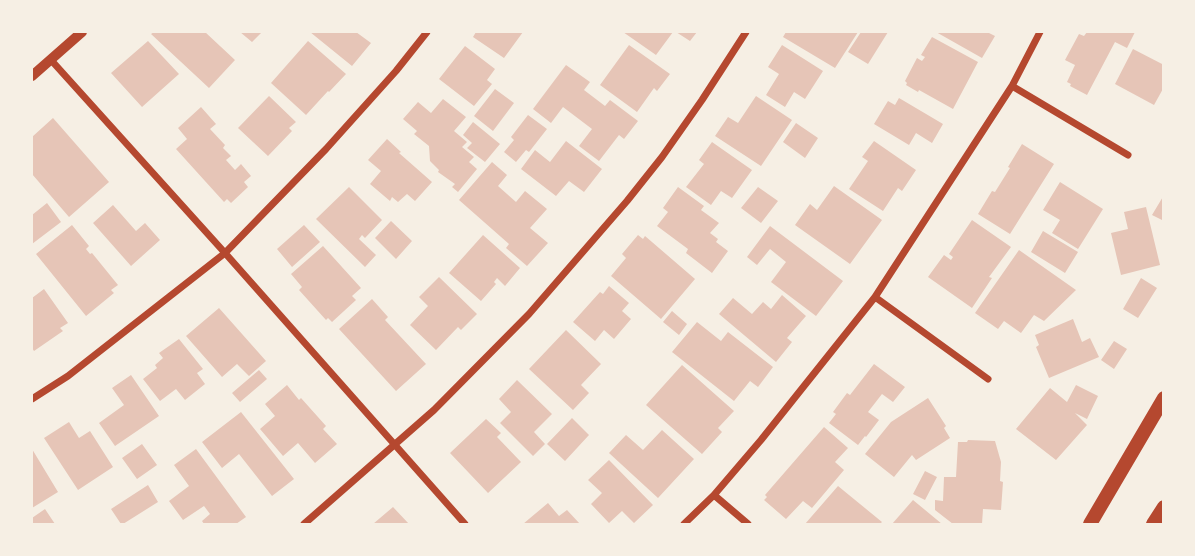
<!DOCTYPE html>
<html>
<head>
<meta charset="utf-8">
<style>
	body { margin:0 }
	#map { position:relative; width:1195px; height:556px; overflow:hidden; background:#f6efe4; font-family:"Sofia Sans Condensed",sans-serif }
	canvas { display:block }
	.frame { position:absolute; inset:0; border:33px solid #f6efe4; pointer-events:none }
</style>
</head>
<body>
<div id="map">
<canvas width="1195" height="556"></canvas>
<div class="frame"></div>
</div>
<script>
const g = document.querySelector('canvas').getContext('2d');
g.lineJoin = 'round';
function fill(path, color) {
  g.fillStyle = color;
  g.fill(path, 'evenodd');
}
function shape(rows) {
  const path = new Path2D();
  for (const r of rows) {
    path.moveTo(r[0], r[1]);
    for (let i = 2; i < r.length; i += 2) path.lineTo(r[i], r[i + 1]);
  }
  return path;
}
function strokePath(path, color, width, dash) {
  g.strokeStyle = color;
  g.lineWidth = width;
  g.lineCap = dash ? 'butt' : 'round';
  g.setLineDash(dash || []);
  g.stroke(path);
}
const building = shape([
	[154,32,205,32,235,60,209,88,151,34],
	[240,32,262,32,252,42],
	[310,32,356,32,371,43,352,66],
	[476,32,523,32,504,58,473,37],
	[623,32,673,32,656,55],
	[676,32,697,32,690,41],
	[786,32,858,32,835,68,783,37],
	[861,32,888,32,868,64,848,52],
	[936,32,987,32,995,36,982,58],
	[1087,32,1135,32,1127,48,1115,42,1087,95,1070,86,1071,84,1067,82,1075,65,1065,60,1079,34,1084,36],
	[932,37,978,62,953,109,919,90,918,92,906,85,907,83,905,81,917,58,922,61,925,57,921,55],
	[148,41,179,74,142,107,111,73],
	[308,41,346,74,329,92,328,91,306,115,271,83],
	[629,45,670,74,657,91,654,88,637,112,600,85],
	[782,45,823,71,805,99,794,92,785,107,766,95,779,74,768,67],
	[465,46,495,69,487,80,492,84,474,106,439,79],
	[1133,49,1164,65,1164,87,1154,105,1115,84],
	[566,65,590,82,584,90,605,106,610,100,638,121,624,139,619,135,599,161,579,146,592,129,563,107,551,123,533,109],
	[495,89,514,103,493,131,474,116],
	[269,96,296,122,289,128,292,131,268,156,238,128],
	[756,96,792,120,761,166,715,136,728,117,738,123],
	[899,98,943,124,932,143,916,133,909,145,874,124,888,101,895,105],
	[443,99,466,117,454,131,467,142,462,147,474,157,469,162,477,169,458,192,452,187,455,184,438,172,439,170,430,161,429,146,414,134,417,131,403,119,418,102,431,113],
	[201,107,216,124,210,129,225,145,223,148,231,156,226,160,235,170,241,164,251,176,244,182,248,187,231,203,227,199,224,202,176,149,187,139,178,128],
	[528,115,547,129,529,152,526,150,516,162,504,152,514,140,511,137],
	[53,118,109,182,69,217,32,174,32,137],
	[473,122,500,144,485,162,467,148,472,143,463,135],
	[796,123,818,138,805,158,783,142],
	[387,139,401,152,399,153,432,182,415,201,407,194,398,202,392,197,390,201,370,184,381,171,368,160],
	[566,141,602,169,584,192,569,181,556,196,521,169,535,150,550,162],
	[874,141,916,170,902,191,898,188,883,211,849,189,868,161,862,157],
	[712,142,752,170,732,198,721,191,711,205,686,187,704,164,699,160],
	[1022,144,1054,164,1010,234,978,214,992,191,995,192,1010,168,1008,167],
	[492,162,507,175,498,186,516,202,525,191,547,209,530,228,548,243,527,266,506,248,509,244,459,200],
	[1060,182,1103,209,1078,249,1052,233,1060,220,1043,210],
	[834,186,882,220,850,264,795,225,810,204,817,210],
	[349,187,382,220,365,238,362,235,359,239,376,255,365,267,316,219],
	[678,187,704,206,701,210,719,223,710,233,718,239,716,242,728,251,712,273,686,253,688,249,657,226,668,212,663,208],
	[758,187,778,201,761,223,741,208],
	[1164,195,1164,221,1152,215],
	[47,203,61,222,32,244,32,215],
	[113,205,136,231,145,223,160,240,131,266,93,223],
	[1146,207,1160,265,1121,275,1111,233,1128,229,1124,212],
	[972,220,1011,247,989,277,992,278,972,308,928,277,944,255,951,260,953,257,949,254],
	[391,221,412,241,396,259,375,238],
	[72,225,89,246,86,249,90,254,92,253,118,285,111,290,114,293,86,316,36,254],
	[304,225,320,242,292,267,277,249],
	[770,226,843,281,816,316,771,282,786,262,770,249,757,265,747,257],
	[1043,231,1078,252,1065,273,1031,252],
	[483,235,520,268,505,286,497,278,494,282,496,284,481,301,449,273],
	[638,235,643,239,645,236,695,279,661,319,611,276,626,258,622,254],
	[323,246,361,288,352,296,356,300,332,322,328,318,326,320,299,290,302,287,291,274],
	[1019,250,1076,290,1044,321,1034,315,1021,333,1004,321,998,329,975,313],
	[439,277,477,314,461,330,458,327,436,350,410,325,428,306,419,297],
	[1141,278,1157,288,1138,318,1123,309],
	[609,286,629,303,622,311,631,319,614,339,604,330,595,341,573,322,600,292,603,294],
	[44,289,68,323,60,328,63,331,34,351,32,348,32,298],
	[782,295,806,316,787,338,792,342,776,362,719,314,733,298,752,314,763,302,771,309],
	[372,299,388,317,385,320,426,364,396,391,339,329],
	[219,308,266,361,249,376,237,364,222,377,186,336],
	[672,311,687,324,679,335,663,322],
	[1073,319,1082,342,1090,338,1099,357,1049,378,1036,347,1039,345,1035,335],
	[697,322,721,341,728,332,773,367,758,387,750,381,734,401,672,352],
	[566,330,601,364,581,385,589,393,573,410,529,369],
	[179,339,203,369,197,373,205,384,185,400,176,389,160,401,143,379,157,368,155,365,163,358,159,353],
	[1114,341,1127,349,1114,369,1101,360],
	[874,364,905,387,893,402,882,394,868,412,879,420,866,437,865,436,858,445,829,423,836,414,833,412,847,393,850,395],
	[682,365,734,411,718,428,722,432,702,454,646,405],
	[259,370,267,379,240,402,232,393],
	[131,375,159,416,115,446,99,423,124,405,112,388],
	[517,380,552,414,534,432,545,444,533,456,500,423,511,412,499,399],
	[287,385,299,400,301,398,326,426,323,429,337,444,315,463,298,443,283,456,260,429,275,416,265,404],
	[1076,385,1098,396,1087,419,1075,413,1087,425,1056,460,1016,429,1050,388,1067,402],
	[928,398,946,426,944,428,950,438,916,460,912,455,894,477,865,454,891,422],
	[241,412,294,479,272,496,239,454,222,468,202,442],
	[572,418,589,435,565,461,547,444],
	[486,419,501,433,497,437,521,462,488,493,450,453],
	[69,422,79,438,90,431,113,467,78,490,44,438],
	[824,427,848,448,835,462,844,470,812,508,803,501,786,519,764,500,767,497,765,495],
	[662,430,694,459,658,498,609,453,626,435,643,450],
	[968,440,995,441,1001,462,1000,481,1003,482,1001,510,983,509,982,524,953,524,935,510,935,500,943,501,944,477,956,477,958,442,967,442],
	[142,444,157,465,137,479,122,458],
	[32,449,58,492,32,508],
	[196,449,246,517,236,524,204,524,202,521,210,514,204,506,183,520,169,501,189,486,174,465],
	[609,460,653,505,634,523,622,511,609,523,591,504,602,493,588,480],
	[925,471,937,477,925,500,913,494],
	[148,485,158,502,123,524,121,524,111,509],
	[838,486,882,522,880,524,805,524],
	[913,500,942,524,892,524],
	[548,503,559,516,567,510,580,524,523,524],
	[393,507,409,524,373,524],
	[45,509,55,524,32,524,32,518]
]);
const minor = shape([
	[51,60,225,253,465,524],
	[1012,86,1128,155],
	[875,297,988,379],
	[32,399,68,376,225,253,326,149,396,71,427,32],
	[714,495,748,524],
	[304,524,434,410,529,314,627,201,662,157,702,100,746,32],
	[684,524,714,495,761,440,875,297,1012,86,1040,32]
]);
const tertiary = shape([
	[32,76,82,32]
]);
const primary = shape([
	[1090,524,1164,398],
	[1153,524,1164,507]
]);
fill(building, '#e6c5b7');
strokePath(minor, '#b5482f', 7);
strokePath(tertiary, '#b5482f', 10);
strokePath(primary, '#b5482f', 14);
</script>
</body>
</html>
